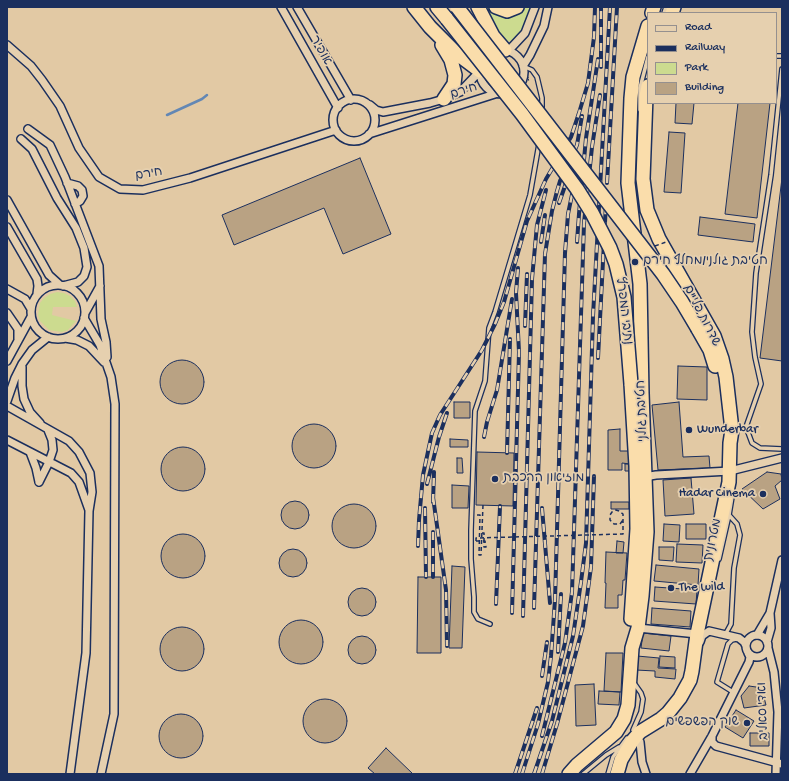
<!DOCTYPE html>
<html>
<head>
<meta charset="utf-8">
<style>
	body { margin:0 }
	#map { position:relative; width:789px; height:781px; overflow:hidden; background:#e2c9a4; font-family:"Gochi Hand",sans-serif }
	canvas { display:block }
	.frame { position:absolute; inset:0; border:8px solid #1b2f5e; pointer-events:none }
	.legend { position:absolute; left:647px; top:12px; width:130px; height:92px; box-sizing:border-box; background:#e6d0af; border:1px solid #95908f; margin:0; padding:5px 7px; list-style:none; font-size:12px; color:#1b2f5e }
	.legend li { display:flex; align-items:center; gap:8px; height:20px }
	.legend b { width:20px; border:1px solid #95908f }
</style>
</head>
<body>
<div id="map">
<canvas width="789" height="781"></canvas>
<div class="frame"></div>
<ul class="legend">
<li><b style="height:5px;background:#e6d0af"></b>Road</li>
<li><b style="height:5px;background:#1b2f5e"></b>Railway</li>
<li><b style="height:11px;background:#ccdb8f"></b>Park</li>
<li><b style="height:11px;background:#b9a283"></b>Building</li>
</ul>
</div>
<script>
const g = document.querySelector('canvas').getContext('2d');
g.lineJoin = 'round';
function fill(path, color) {
  g.fillStyle = color;
  g.fill(path, 'evenodd');
}
function shape(rows) {
  const path = new Path2D();
  for (const r of rows) {
    if (r.length === 3) {
      path.moveTo(r[0] + r[2], r[1]);
      path.arc(r[0], r[1], r[2], 0, 2 * Math.PI);
      continue;
    }
    path.moveTo(r[0], r[1]);
    for (let i = 2; i < r.length; i += 2) path.lineTo(r[i], r[i + 1]);
  }
  return path;
}
function strokePath(path, color, width, dash) {
  g.strokeStyle = color;
  g.lineWidth = width;
  g.lineCap = dash ? 'butt' : 'round';
  g.setLineDash(dash || []);
  g.stroke(path);
}
function label(font, color, halo, rows, align = 'center') {
  g.font = font + ' "Gochi Hand","Playpen Sans Hebrew",sans-serif';
  g.lineWidth = 3.5;
  g.setLineDash([]);
  g.textBaseline = 'middle';
  g.strokeStyle = halo;
  g.fillStyle = color;
  for (const [text, x, y, turn = 0] of rows) {
    g.save();
    g.translate(x, y);
    g.rotate((+turn || 0) * Math.PI / 180);
    g.textAlign = isNaN(turn) ? turn : align;
    if (halo) g.strokeText(text, 0, 0);
    g.fillText(text, 0, 0);
    g.restore();
  }
}
const green = shape([
	[482,7,531,7,523,28,513,40,503,43],
	[57,292,64,293,70,296,75,301,77,307,53,307,52,315,76,321,68,330,62,332,49,330,40,321,38,315,40,303,44,298,50,294]
]);
const stream = shape([
	[167,115,202,99,207,95]
]);
const building = shape([
	[676,103,694,103,692,124,675,123,676,103],
	[738,103,770,103,757,218,725,214,738,103],
	[669,132,685,133,681,193,664,192,669,132],
	[360,158,391,234,343,254,324,208,234,245,222,215,360,158],
	[782,178,782,361,760,358,782,178],
	[700,217,755,224,753,242,698,235,700,217],
	[182,382,22],
	[678,366,707,367,707,400,677,399,678,366],
	[454,402,470,402,470,418,454,418,454,402],
	[679,402,683,457,709,456,710,468,658,470,652,405,679,402],
	[314,446,22],
	[620,429,620,451,629,451,630,464,622,463,622,470,608,470,608,430,620,429],
	[450,439,468,440,468,447,450,447,450,439],
	[183,469,22],
	[477,452,514,453,513,506,476,505,477,452],
	[457,458,462,458,463,473,457,473,457,458],
	[625,464,631,464,631,471,625,471,625,464],
	[767,472,781,474,782,480,775,486,780,499,763,509,742,489,767,472],
	[691,478,694,514,665,516,663,480,691,478],
	[452,485,469,486,468,508,452,508,452,485],
	[295,515,14],
	[611,502,629,502,629,509,611,509,611,502],
	[354,526,22],
	[664,524,680,525,679,542,663,541,664,524],
	[686,524,706,524,706,539,686,539,686,524],
	[183,556,22],
	[617,541,624,542,623,553,616,553,617,541],
	[677,544,703,545,702,563,676,562,677,544],
	[659,547,674,547,673,561,659,560,659,547],
	[293,563,14],
	[606,552,627,553,625,580,623,580,622,595,618,595,618,608,605,608,606,583,605,583,606,552],
	[656,565,699,569,698,585,654,581,656,565],
	[452,566,465,567,462,648,449,648,452,566],
	[418,577,441,577,441,653,417,653,418,577],
	[655,587,697,590,696,604,654,601,655,587],
	[362,602,14],
	[652,608,691,611,690,627,651,624,652,608],
	[301,642,22],
	[182,649,22],
	[643,633,671,636,669,651,641,648,643,633],
	[362,650,14],
	[606,653,623,653,621,692,604,691,606,653],
	[637,656,659,658,658,668,676,669,675,679,655,677,655,671,636,670,637,656],
	[660,656,675,657,675,668,659,667,660,656],
	[594,684,596,725,576,726,575,685,594,684],
	[749,686,756,687,762,690,766,705,744,708,741,696,749,686],
	[599,691,620,692,619,705,598,704,599,691],
	[325,721,22],
	[736,710,754,721,743,738,725,727,736,710],
	[181,736,22],
	[750,733,769,733,769,746,750,746,750,733],
	[386,748,413,774,375,774,368,768,386,748]
]);
const path = shape([
	[525,76,530,79,528,80],
	[477,515,480,515,479,555,481,555,483,505],
	[482,533,484,533,484,542]
]);
const lane = shape([
	[664,13,666,7],
	[776,56,782,56],
	[523,66,532,70,537,77,542,98,542,110],
	[782,69,771,175,756,273,752,332,755,357,761,384,746,427,752,443,760,448,782,449],
	[640,110,640,88,648,57],
	[719,559,729,515,733,491],
	[490,624,478,619,474,612,474,597,471,559,471,530,475,411,485,381,489,328,495,312,530,195,539,144],
	[725,635,731,624,734,568,740,535,737,524,728,514],
	[733,692,717,682,728,644,732,640,736,639],
	[633,730,641,712,643,699,641,693,634,683],
	[583,774,606,755,619,747],
	[608,774,613,757,627,738]
]);
const street = shape([
	[281,7,338,108],
	[297,7,351,100],
	[7,45,31,66,42,80,60,106,79,148,99,177,120,189,143,190,190,178,336,130],
	[505,50,511,48,525,33,535,7],
	[502,72,22],
	[523,66,530,55,544,26,548,7],
	[354,120,21],
	[370,105,376,110,383,112,430,103,444,99,460,92,480,71],
	[28,129,50,145,65,177,99,266,101,319,106,342,107,357],
	[369,134,498,93],
	[21,139,32,149,57,198,76,228,84,248,87,267,84,276,78,282,63,286],
	[67,183,78,186,82,190,83,196,80,201,75,204],
	[7,200,49,275,60,285],
	[7,227,37,279,38,286,37,294],
	[58,312,27],
	[7,289,25,299,31,309],
	[7,313,18,329,18,339],
	[85,313,100,286],
	[84,318,100,345,111,377,115,404,114,714,101,774],
	[65,338,77,340,89,346,104,362],
	[7,361,31,317],
	[22,367,22,386,24,399,30,412,40,423],
	[7,401,15,378,22,364,32,350,48,337],
	[7,406,69,441,79,452,90,473,92,492,89,511,86,653,70,774],
	[7,440,71,473,79,482,89,510],
	[30,452,36,468,39,482],
	[646,480,650,476,656,475,730,471,782,458],
	[39,482,49,462,53,450,52,440,48,430],
	[638,628,697,634],
	[757,635,770,613,782,560],
	[757,646,11],
	[700,642,702,636,709,631,739,638,744,642,746,646],
	[767,642,771,628,770,613],
	[768,648,774,672,778,712,776,774],
	[712,736,712,742,716,746,782,764],
	[640,742,642,762,646,774],
	[690,774,712,736,749,662,750,657,748,653]
]);
const highway = shape([
	[414,7,430,27,456,53,480,71],
	[437,7,447,19],
	[478,7,493,36,505,50],
	[496,7,507,11,517,7],
	[652,13,654,7],
	[672,13,674,7],
	[442,45,451,60,455,75,454,84,444,99],
	[698,329,710,350,715,366],
	[631,384,636,466,637,529,631,619],
	[569,774,577,765,616,732,624,719,628,705,632,648,638,628,642,596,647,532,642,393,640,284,628,183,631,98,633,77,648,26],
	[617,774,621,760,633,740,640,732,661,719,668,713,680,698,690,680,692,671,697,634,729,482,730,443,732,430,726,377,722,359,714,336,659,239,647,210,643,179,646,96,648,86]
]);
const rail = shape([
	[601,67,601,7],
	[607,183,617,7],
	[559,203,571,169],
	[541,242,545,215],
	[577,242,579,214,586,138,598,59],
	[525,326,527,274],
	[598,358,606,203],
	[484,437,487,422,497,390,512,299],
	[507,453,510,339],
	[427,484,439,437,447,413],
	[433,497,446,590,447,646],
	[433,502,434,472],
	[425,508,426,577],
	[542,508,550,603],
	[433,532,433,577],
	[418,546,419,520,423,475,432,433,440,415,482,350,495,324,504,302,527,221,546,179,571,137,579,113,588,83,594,37,595,7],
	[496,604,500,506],
	[534,608,545,254,552,211,557,191,560,181,571,159,577,145,582,116],
	[512,613,519,352,516,293,518,268],
	[523,616,532,279,537,225,546,190],
	[558,652,561,594],
	[542,676,547,642],
	[542,736,565,643,572,592,584,223,592,147,600,95],
	[515,774,537,708],
	[522,774,538,724,548,682,551,656,555,600,565,253,568,214,579,161],
	[534,774,552,721,573,636,581,582,586,543,593,316,610,7],
	[542,774,557,724,583,626,591,567,594,476]
]);
const pathBridge = shape([
	[655,246,669,241],
	[476,541,476,538,623,534,623,514,619,511,616,510,612,512,610,515,610,520,614,524,620,524,623,520],
	[476,541,485,541,486,547,484,547,484,542]
]);
const highwayBridge = shape([
	[457,7,663,274,682,302,698,329],
	[447,19,522,114,577,189,592,213,610,248,616,264,624,297,631,384]
]);
const markers = [
	[635,262,4,"#1b2f5e"],
	[689,430,4,"#1b2f5e"],
	[495,479,4,"#1b2f5e"],
	[763,494,4,"#1b2f5e"],
	[671,588,4,"#1b2f5e"],
	[747,723,4,"#1b2f5e"]
];
const streetNames = [
	["אופיר",320,51,61],
	["חירם",464,92,-18],
	["חירם",149,175,-10],
	["נתיבי המפרץ",623,311,83],
	["שדרות פלי\"ם",701,316,63],
	["חטיבת גולני",643,411,-92],
	["מטרונית",714,540,-77],
	["ואדי סאליב",764,711,-92]
];
const poiNames = [
	["חטיבת גולני/מחלף חירם",643,262],
	["Wunderbar",697,430],
	["מוזיאון הרכבת",503,479],
	["Hadar Cinema",755,494,"right"],
	["The wild",679,588],
	["שוק הפשפשים",739,723,"right"]
];
fill(green, '#ccdb8f');
strokePath(stream, '#6387b4', 2.5);
fill(building, '#b9a283');
strokePath(building, '#1b2f5e', 1);
strokePath(lane, '#1b2f5e', 6);
strokePath(street, '#1b2f5e', 10);
strokePath(highway, '#1b2f5e', 16);
strokePath(path, '#1b2f5e', 1.5, [4, 3]);
strokePath(lane, '#e6d0af', 3.5);
strokePath(street, '#e6d0af', 7);
strokePath(highway, '#faddab', 13);
strokePath(rail, '#1b2f5e', 4);
strokePath(rail, '#e6d0af', 2.5, [8]);
strokePath(highwayBridge, '#1b2f5e', 16, []);
strokePath(pathBridge, '#1b2f5e', 1.5, [4, 3]);
strokePath(highwayBridge, '#faddab', 13);
for (const [x, y, r, color] of markers) {
  const dot = new Path2D();
  dot.arc(x, y, r, 0, 2 * Math.PI);
  g.fillStyle = color;
  g.fill(dot);
  strokePath(dot, '#e6d0af', 1.5);
}
label('13px', '#1b2f5e', '#e6d0af', streetNames);
label('13px', '#1b2f5e', '#e6d0af', poiNames, 'left');
</script>
</body>
</html>
